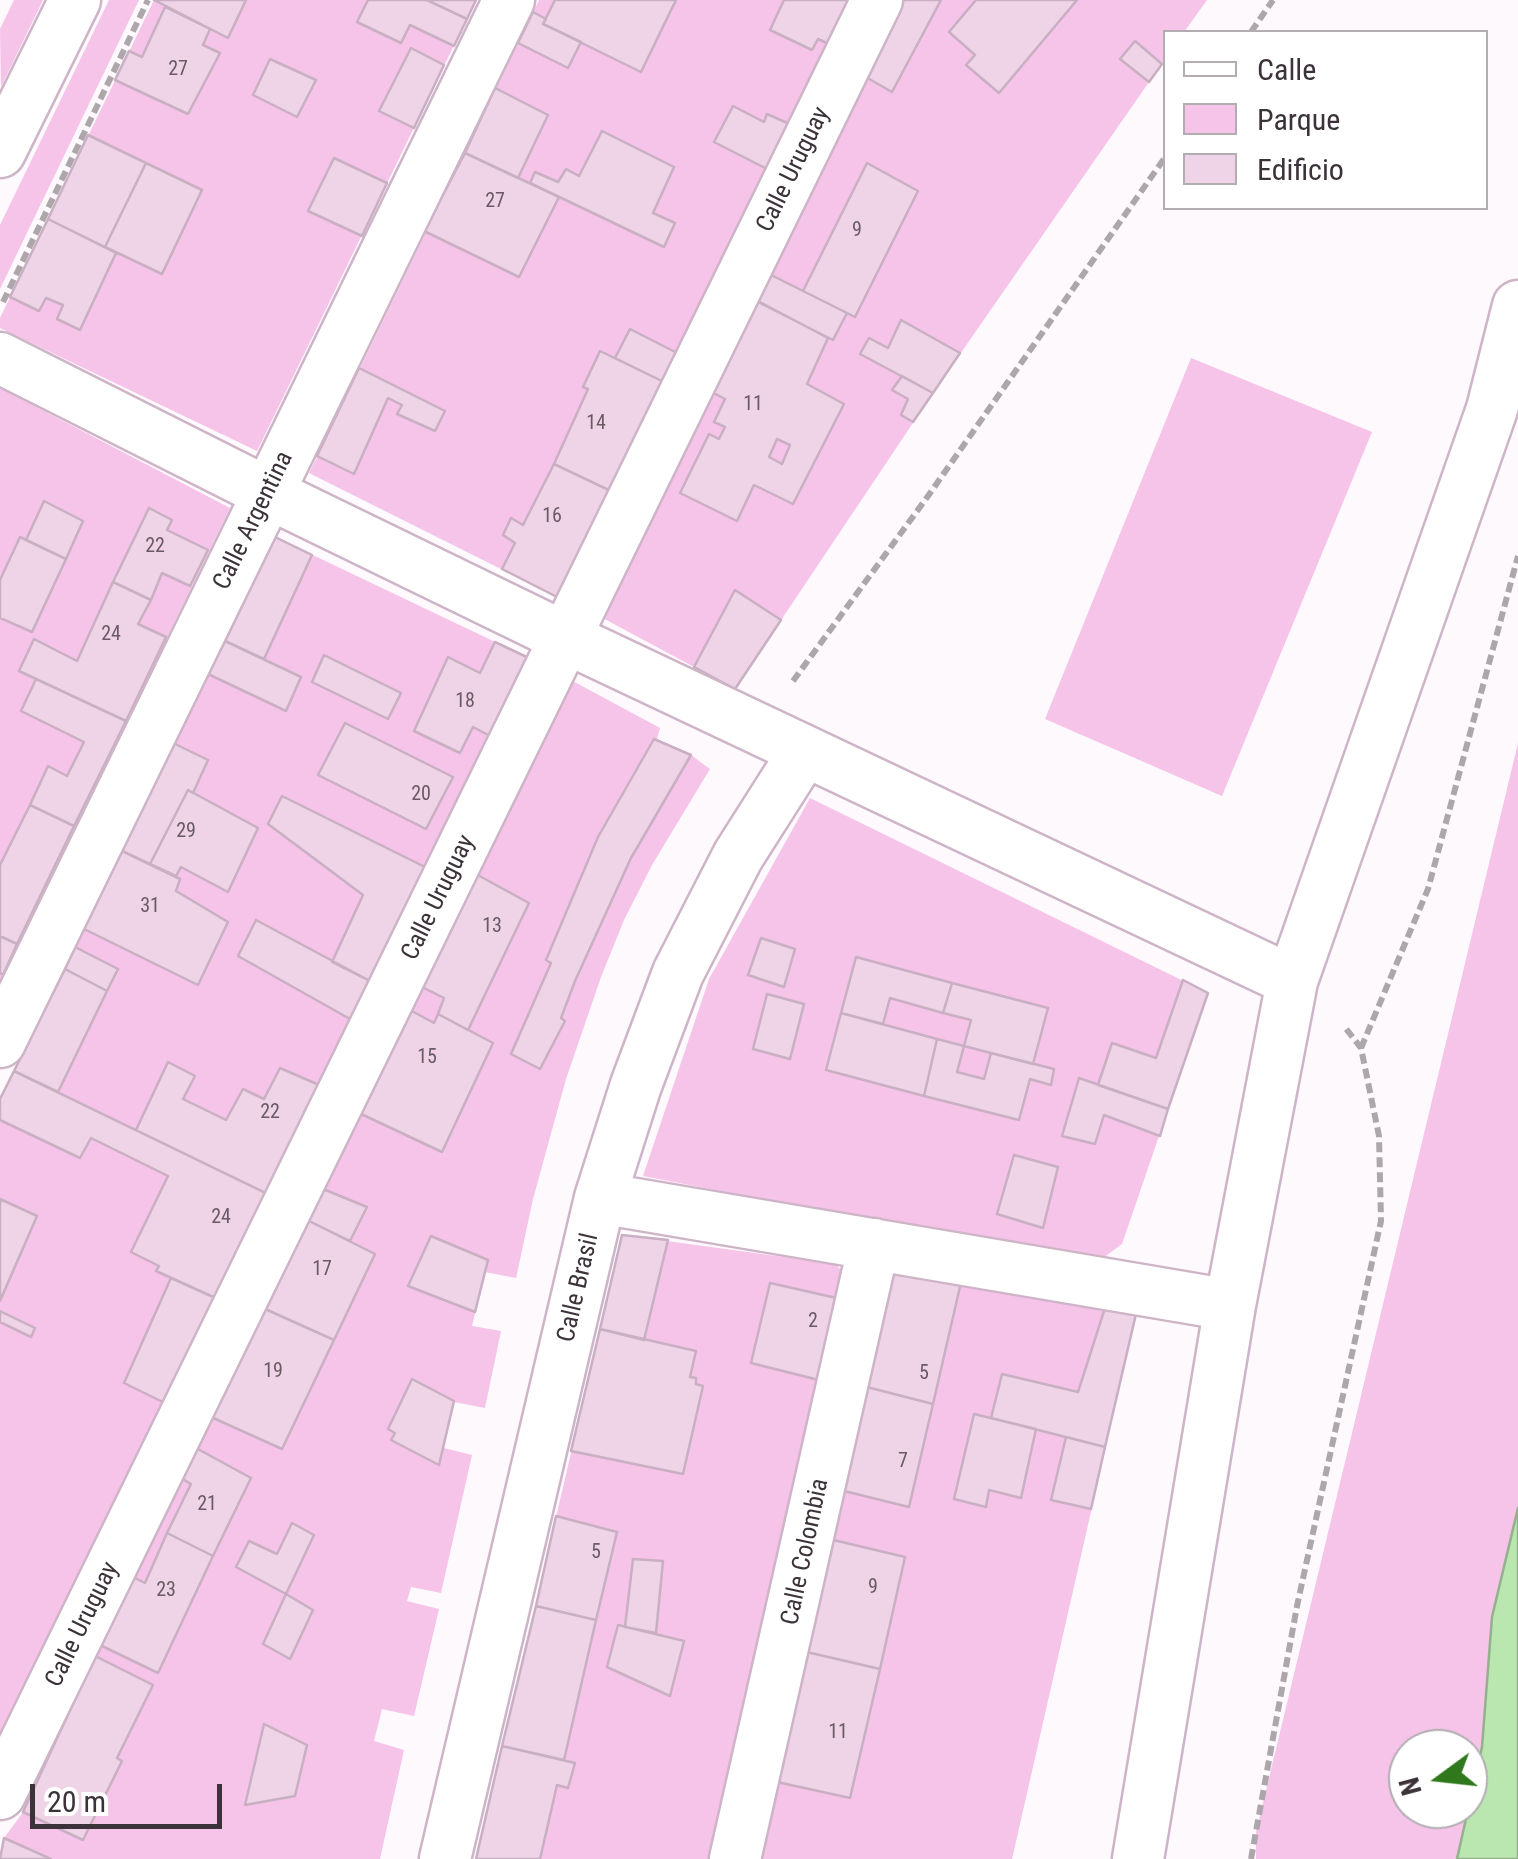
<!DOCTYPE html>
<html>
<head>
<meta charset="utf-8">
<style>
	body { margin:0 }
	#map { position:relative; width:1518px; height:1859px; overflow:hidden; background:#fef9fd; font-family:"Roboto Condensed",sans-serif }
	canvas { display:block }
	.legend { position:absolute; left:1163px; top:30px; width:325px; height:180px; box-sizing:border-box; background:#fff; border:2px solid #b1adb0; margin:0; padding:12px 18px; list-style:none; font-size:30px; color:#3c3239 }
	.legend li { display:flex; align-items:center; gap:20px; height:50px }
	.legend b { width:50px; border:2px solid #b1adb0 }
	.north { position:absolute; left:1388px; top:1729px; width:100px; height:100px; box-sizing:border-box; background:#fff; border:2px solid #b1adb0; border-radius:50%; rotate:255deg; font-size:28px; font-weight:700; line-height:40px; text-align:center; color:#3c3239 }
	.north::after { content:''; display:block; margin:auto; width:35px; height:45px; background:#30781c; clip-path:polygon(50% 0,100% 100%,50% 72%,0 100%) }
	.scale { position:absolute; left:30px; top:1784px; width:192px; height:45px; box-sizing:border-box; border:5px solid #3c3239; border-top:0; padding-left:12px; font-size:30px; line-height:35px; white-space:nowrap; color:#3c3239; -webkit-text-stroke:8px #fff; paint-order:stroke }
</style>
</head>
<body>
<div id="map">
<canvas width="1518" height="1859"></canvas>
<ul class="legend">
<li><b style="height:12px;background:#fff"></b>Calle</li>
<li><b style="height:28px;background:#f6c3e9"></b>Parque</li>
<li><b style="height:28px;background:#efd4e7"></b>Edificio</li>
</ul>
<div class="north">N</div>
<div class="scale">20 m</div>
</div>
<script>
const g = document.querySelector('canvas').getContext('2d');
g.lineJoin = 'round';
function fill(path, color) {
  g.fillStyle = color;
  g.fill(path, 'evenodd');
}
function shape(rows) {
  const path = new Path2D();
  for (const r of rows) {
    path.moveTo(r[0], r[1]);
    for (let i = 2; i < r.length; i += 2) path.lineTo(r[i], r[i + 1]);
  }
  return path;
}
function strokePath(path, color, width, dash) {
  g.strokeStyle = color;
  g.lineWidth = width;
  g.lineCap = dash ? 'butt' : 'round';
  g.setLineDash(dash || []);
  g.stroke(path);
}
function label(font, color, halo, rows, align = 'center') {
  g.font = font + ' "Roboto Condensed",sans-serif';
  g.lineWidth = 10;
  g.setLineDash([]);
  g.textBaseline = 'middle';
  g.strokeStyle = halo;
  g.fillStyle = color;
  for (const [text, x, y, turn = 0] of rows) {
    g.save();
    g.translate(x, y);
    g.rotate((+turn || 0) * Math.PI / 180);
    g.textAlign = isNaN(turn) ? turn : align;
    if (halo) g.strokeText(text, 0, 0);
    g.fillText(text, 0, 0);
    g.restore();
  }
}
const green = shape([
	[14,0,43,0,1,87,0,29],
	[109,0,139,0,0,289,0,225],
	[154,0,476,0,257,451,0,328,0,318],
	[539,0,857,0,563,600,309,473],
	[903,0,1207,0,1184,32,1166,32,1165,59,933,393,735,689,599,616,759,301],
	[1191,358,1372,432,1222,796,1045,719],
	[0,388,230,508,0,981],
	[275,537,533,660,352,1014,359,1019,0,1758,0,1099],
	[569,679,660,728,657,739,691,755,710,769,652,865,624,920,601,977,566,1079,533,1199,516,1278,485,1272,472,1326,501,1331,485,1408,454,1402,444,1448,472,1455,441,1593,411,1587,407,1601,439,1609,414,1716,382,1709,374,1741,404,1750,380,1859,0,1859,4,1838,24,1811,100,1645],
	[1518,743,1518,1859,1256,1859,1256,1832],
	[1408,1749,1468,1749,1468,1809,1408,1809],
	[810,798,1208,993,1122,1244,1103,1258,895,1225,643,1176,709,979],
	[622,1235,836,1264,846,1277,712,1859,476,1859],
	[900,1265,1136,1314,1012,1859,749,1859]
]);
const water = shape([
	[1518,1508,1518,1859,1457,1859,1482,1747,1492,1617,1518,1508]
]);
const building = shape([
	[154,0,246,0,228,38,154,0],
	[368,0,427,0,467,19,454,46,410,25,401,43,357,22,368,0],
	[427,0,476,0,467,19,427,0],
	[555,0,676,0,641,72,543,24,555,0],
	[784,0,857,0,836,47,818,39,812,50,770,30,784,0],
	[903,0,941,0,892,92,864,76,903,0],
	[976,0,1077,0,999,93,966,65,975,55,949,32,976,0],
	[165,7,210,29,203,45,220,53,188,114,115,80,129,51,142,57,165,7],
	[533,12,546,19,543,24,581,42,568,68,518,43,533,12],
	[1135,41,1162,64,1149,82,1120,59,1135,41],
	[411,48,444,65,414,128,379,111,411,48],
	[270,59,316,80,297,117,253,95,270,59],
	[495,88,548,115,518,178,465,153,495,88],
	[733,106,764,122,767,114,794,126,771,171,714,142,733,106],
	[602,131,674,167,653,213,675,223,664,247,530,183,535,172,558,182,566,169,579,176,602,131],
	[88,135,146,163,105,247,48,219,88,135],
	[465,153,559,197,519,277,424,231,465,153],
	[334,158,387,183,362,236,308,211,334,158],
	[146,163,202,190,162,274,105,247,146,163],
	[867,163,918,191,855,317,803,291,867,163],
	[48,219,116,253,80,330,57,319,63,305,46,298,39,311,10,297,48,219],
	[771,275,847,313,833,340,758,302,771,275],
	[756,300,828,338,807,384,844,404,793,504,754,485,737,521,680,493,709,434,719,439,725,427,714,422,725,399,710,391,756,300],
	[777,439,790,445,782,464,769,457,777,439],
	[901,320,960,353,933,393,860,354,869,338,888,348,901,320],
	[630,329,681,355,668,384,615,358,630,329],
	[600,351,668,384,615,493,554,464,588,389,583,387,600,351],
	[359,368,445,411,435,431,397,414,402,405,388,398,354,474,317,456,359,368],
	[902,376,933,393,913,422,901,415,908,399,892,390,902,376],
	[554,464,615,493,563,600,502,569,515,543,503,535,511,518,523,525,554,464],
	[44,501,83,521,66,559,26,540,44,501],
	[149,508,172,520,167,530,208,550,190,586,162,573,151,600,113,582,149,508],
	[20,537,66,559,32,632,0,618,0,580,20,537],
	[275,537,312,555,264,659,225,641,275,537],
	[113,582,151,600,138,624,166,637,126,721,19,671,34,639,77,661,113,582],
	[735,590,781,620,735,689,694,667,735,590],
	[225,641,301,677,286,711,208,674,225,641],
	[495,642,533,660,494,738,473,727,460,753,414,731,448,657,480,673,495,642],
	[324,655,401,693,388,719,312,682,324,655],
	[36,679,126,721,74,826,30,805,48,766,67,776,84,742,21,711,36,679],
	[345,723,453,777,426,829,318,775,345,723],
	[654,739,691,755,631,858,575,981,561,1018,565,1021,540,1069,511,1054,551,963,546,960,598,837,654,739],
	[173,743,208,760,193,793,188,790,150,864,122,851,173,743],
	[188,790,258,828,228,892,181,867,176,876,150,864,188,790],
	[282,796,431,870,370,981,332,962,363,895,268,824,282,796],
	[30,805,74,826,17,944,0,936,0,865,30,805],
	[122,851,180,879,176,891,228,922,198,985,84,929,122,851],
	[474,873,529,903,468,1030,438,1014,444,998,420,986,474,873],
	[256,920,370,981,350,1019,238,956,256,920],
	[0,936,17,944,3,975,0,973,0,936],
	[761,938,795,949,784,987,748,975,761,938],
	[75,947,118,969,107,991,65,969,75,947],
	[856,957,952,983,943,1013,890,998,883,1024,841,1013,856,957],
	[65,969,107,991,58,1092,14,1071,65,969],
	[1183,980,1208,993,1168,1109,1098,1085,1112,1043,1156,1058,1183,980],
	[952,983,1048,1008,1033,1064,964,1046,971,1020,943,1013,952,983],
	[767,994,804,1004,790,1059,753,1049,767,994],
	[408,1009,434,1023,438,1014,493,1043,442,1152,359,1113,408,1009],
	[841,1013,937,1039,924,1096,826,1070,841,1013],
	[937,1039,964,1046,957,1072,984,1079,991,1053,1054,1069,1051,1085,1030,1079,1019,1120,924,1096,937,1039],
	[168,1062,195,1076,183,1099,226,1120,243,1089,264,1099,280,1068,326,1088,270,1195,136,1130,168,1062],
	[14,1071,270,1195,220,1300,156,1271,159,1266,131,1252,168,1176,91,1138,80,1158,0,1120,0,1099,14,1071],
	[1079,1078,1168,1109,1160,1136,1104,1115,1095,1144,1062,1136,1079,1078],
	[1014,1155,1058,1167,1043,1228,997,1214,1014,1155],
	[323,1189,367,1207,350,1241,305,1219,323,1189],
	[0,1199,37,1216,0,1301,0,1199],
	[305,1219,375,1254,334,1340,263,1308,305,1219],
	[622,1235,668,1240,644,1340,600,1329,622,1235],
	[431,1236,488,1260,475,1312,408,1286,431,1236],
	[900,1265,962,1278,933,1404,859,1385,883,1282,900,1265],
	[171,1278,220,1300,171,1406,124,1383,171,1278],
	[770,1283,841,1299,823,1381,751,1363,770,1283],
	[263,1308,334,1340,282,1449,211,1417,263,1308],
	[1105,1308,1136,1314,1105,1447,991,1418,1002,1374,1078,1392,1105,1308],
	[0,1311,35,1328,31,1337,0,1322,0,1311],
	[600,1329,696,1351,690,1377,696,1378,696,1384,703,1386,683,1474,571,1451,600,1329],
	[412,1379,454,1401,439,1465,391,1440,395,1433,388,1429,412,1379],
	[859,1385,933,1404,909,1507,836,1489,859,1385],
	[974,1414,1036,1429,1021,1498,989,1490,986,1507,954,1499,974,1414],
	[1066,1437,1105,1447,1091,1509,1051,1500,1066,1437],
	[196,1448,251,1478,213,1556,167,1533,191,1484,181,1478,196,1448],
	[556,1516,617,1532,596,1620,536,1606,556,1516],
	[292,1523,314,1535,286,1594,236,1567,249,1541,277,1554,292,1523],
	[167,1533,213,1556,158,1673,100,1645,133,1577,145,1583,167,1533],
	[825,1538,905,1557,880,1669,798,1650,825,1538],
	[633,1559,663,1561,656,1633,625,1627,633,1559],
	[286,1594,313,1610,290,1659,263,1644,286,1594],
	[536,1606,596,1620,564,1760,502,1746,536,1606],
	[618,1625,684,1641,670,1696,607,1667,618,1625],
	[798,1650,880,1669,850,1798,768,1780,798,1650],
	[95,1656,153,1685,117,1758,122,1761,83,1840,23,1812,95,1656],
	[264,1724,307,1745,295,1796,245,1805,264,1724],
	[502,1746,575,1763,568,1788,557,1785,540,1859,476,1859,502,1746],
	[4,1838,51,1859,0,1859,4,1838]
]);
const path = shape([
	[1251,32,1273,0],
	[3,302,148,0],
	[793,681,928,496,1166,156],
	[1361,1048,1428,889,1518,556],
	[1251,1859,1297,1606,1381,1221,1379,1136,1361,1048,1344,1026]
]);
const minor = shape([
	[0,152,75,0],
	[0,358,268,493,566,638,1292,981],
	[0,1042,509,0],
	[600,1198,1230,1305],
	[0,1794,877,0],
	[445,1859,600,1198,636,1085,678,973,738,856,804,752],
	[735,1859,874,1244],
	[1138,1859,1230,1305,1292,981,1492,409,1518,306]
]);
const numberNames = [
	["27",178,70],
	["27",495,202],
	["9",857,231],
	["11",753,405],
	["14",596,424],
	["16",552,517],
	["22",155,547],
	["24",111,635],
	["18",465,702],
	["20",421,795],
	["29",186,832],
	["31",150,907],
	["13",492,927],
	["15",427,1058],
	["22",270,1113],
	["24",221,1218],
	["17",322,1270],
	["2",813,1322],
	["19",273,1372],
	["5",924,1374],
	["7",903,1462],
	["21",207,1505],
	["5",596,1553],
	["9",873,1588],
	["23",166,1591],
	["11",838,1733]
];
const streetNames = [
	["Calle Uruguay",794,170,-64],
	["Calle Argentina",254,521,-64],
	["Calle Uruguay",439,898,-64],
	["Calle Brasil",579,1288,-77],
	["Calle Colombia",806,1552,-78],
	["Calle Uruguay",83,1625,-64]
];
fill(green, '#f6c3e9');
fill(water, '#bae6b0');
strokePath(water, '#94b08c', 2.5);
fill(building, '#efd4e7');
strokePath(building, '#c9afc2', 2.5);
strokePath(minor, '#ceb4c7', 55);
strokePath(path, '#ada6ab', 6, [10, 5]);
strokePath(minor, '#fff', 50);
label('20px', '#695a64', null, numberNames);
label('25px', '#3c3239', '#fff', streetNames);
</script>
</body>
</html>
